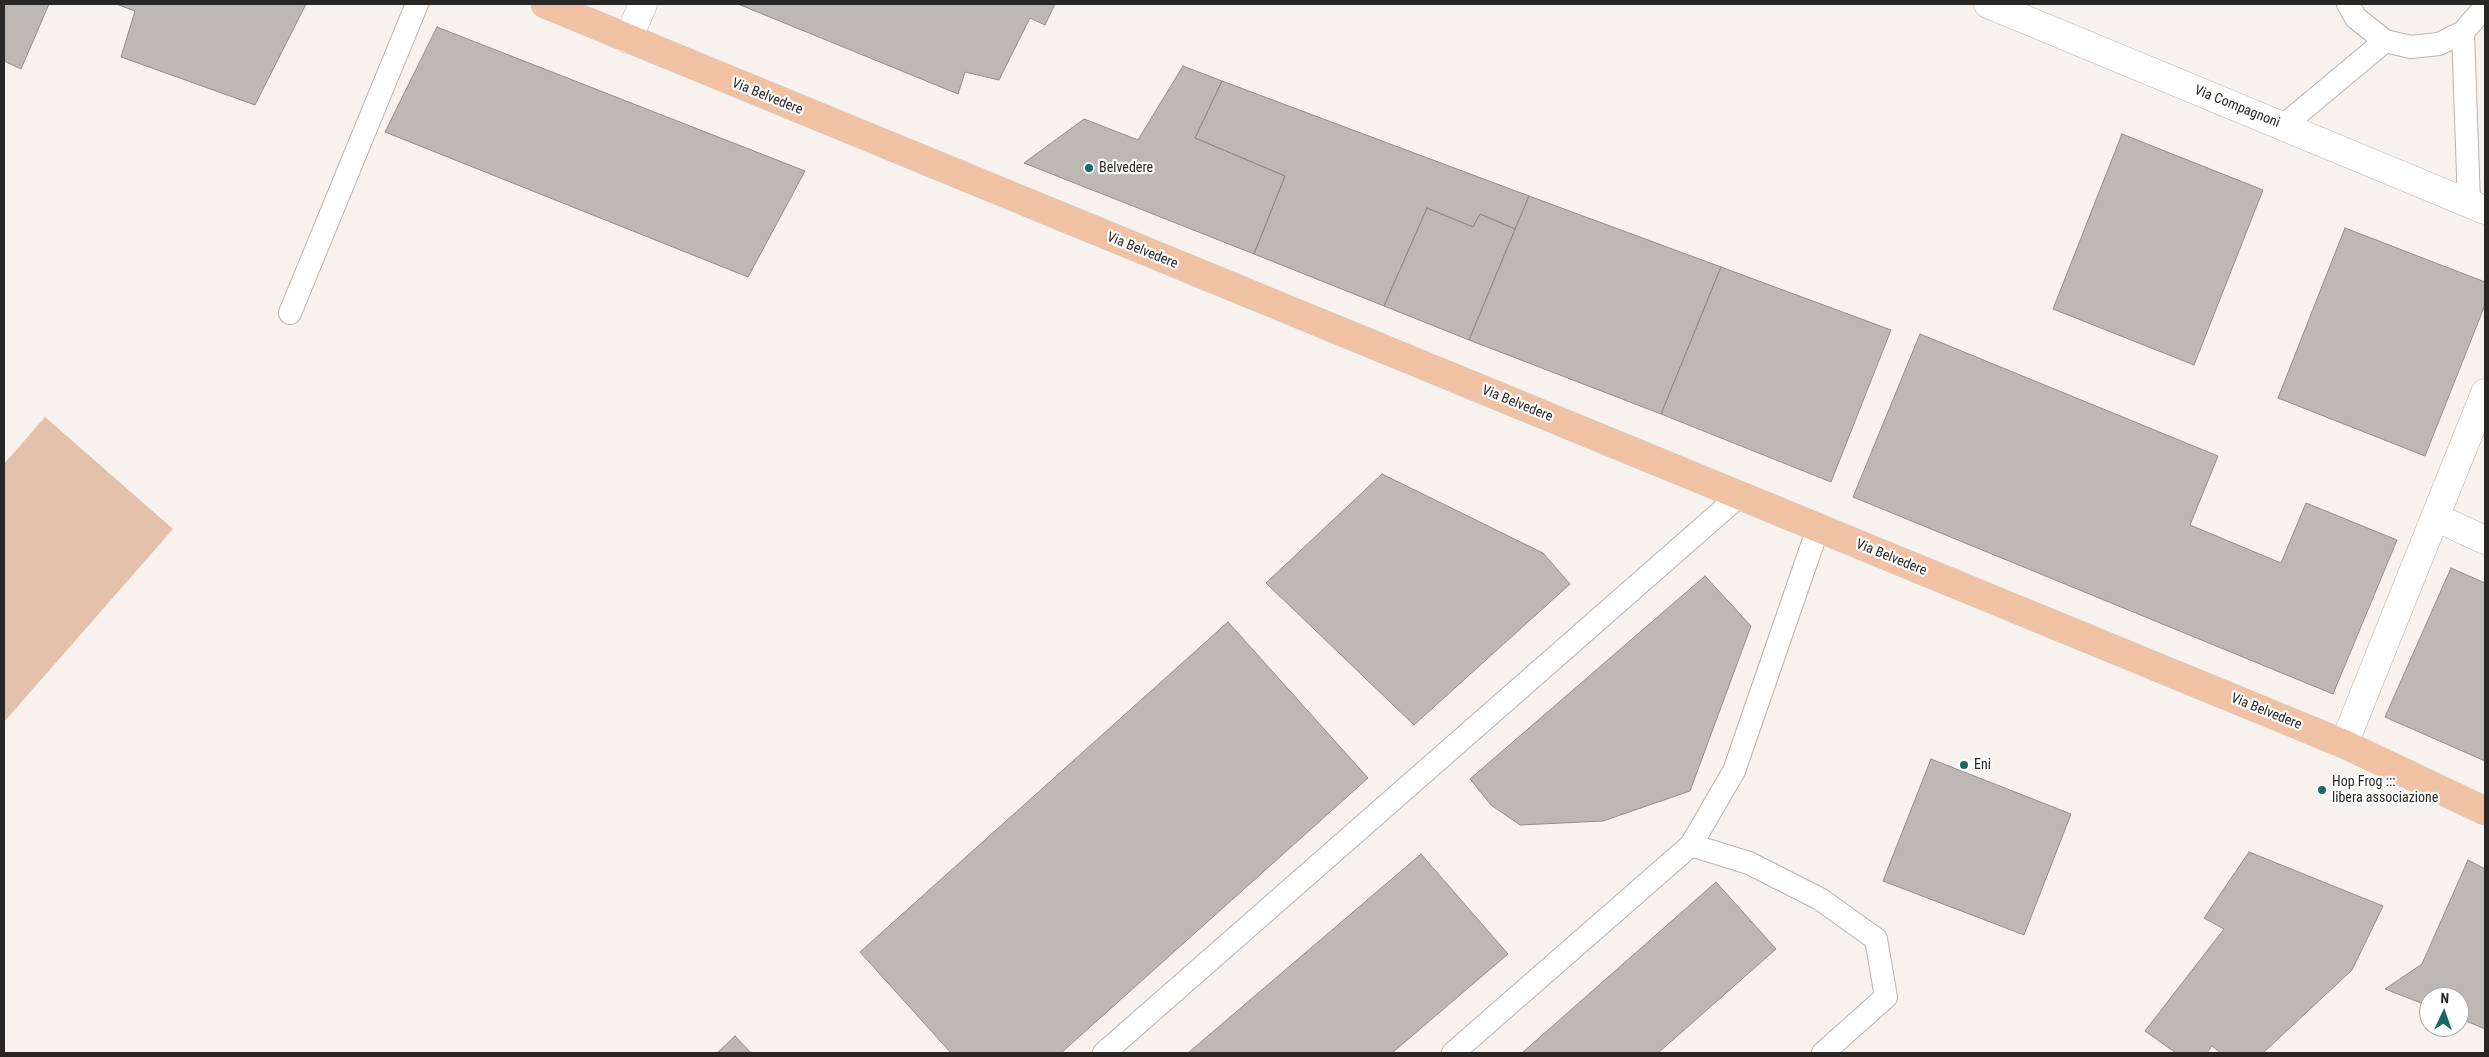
<!DOCTYPE html>
<html>
<head>
<meta charset="utf-8">
<style>
	body { margin:0 }
	#map { position:relative; width:2489px; height:1057px; overflow:hidden; background:#f8f2ee; font-family:"Roboto Condensed",sans-serif }
	canvas { display:block }
	.frame { position:absolute; inset:0; border:5px solid #292725; pointer-events:none }
	.north { position:absolute; left:2419px; top:987px; width:50px; height:50px; box-sizing:border-box; background:#fff; border:1px solid #a9a9a8; border-radius:50%; rotate:3deg; font-size:14px; font-weight:700; line-height:20px; text-align:center; color:#292725 }
	.north::after { content:''; display:block; margin:auto; width:18px; height:22px; background:#196766; clip-path:polygon(50% 0,100% 100%,50% 72%,0 100%) }
</style>
</head>
<body>
<div id="map">
<canvas width="2489" height="1057"></canvas>
<div class="frame"></div>
<div class="north">N</div>
</div>
<script>
const g = document.querySelector('canvas').getContext('2d');
g.lineJoin = 'round';
function fill(path, color) {
  g.fillStyle = color;
  g.fill(path, 'evenodd');
}
function shape(rows) {
  const path = new Path2D();
  for (const r of rows) {
    path.moveTo(r[0], r[1]);
    for (let i = 2; i < r.length; i += 2) path.lineTo(r[i], r[i + 1]);
  }
  return path;
}
function strokePath(path, color, width, dash) {
  g.strokeStyle = color;
  g.lineWidth = width;
  g.lineCap = dash ? 'butt' : 'round';
  g.setLineDash(dash || []);
  g.stroke(path);
}
function label(font, color, halo, rows, align = 'center') {
  g.font = font + ' "Roboto Condensed",sans-serif';
  g.lineWidth = 4.5;
  g.setLineDash([]);
  g.textBaseline = 'middle';
  g.strokeStyle = halo;
  g.fillStyle = color;
  for (const [text, x, y, turn = 0] of rows) {
    g.save();
    g.translate(x, y);
    g.rotate((+turn || 0) * Math.PI / 180);
    g.textAlign = isNaN(turn) ? turn : align;
    if (halo) g.strokeText(text, 0, 0);
    g.fillText(text, 0, 0);
    g.restore();
  }
}
const green = shape([
	[45,417,173,529,4,722,4,464]
]);
const building = shape([
	[4,4,49,4,21,69,4,61,4,4],
	[116,4,306,4,255,105,121,57,135,11,116,4],
	[738,4,1055,4,1045,25,1030,18,999,80,965,72,958,94,738,4],
	[437,27,805,171,748,277,385,132,437,27],
	[1183,66,1222,81,1195,138,1285,176,1254,254,1024,163,1084,119,1138,140,1183,66],
	[1222,81,1529,196,1515,229,1480,214,1473,227,1427,208,1384,306,1254,254,1285,176,1195,138,1222,81],
	[2122,134,2263,190,2194,365,2053,309,2122,134],
	[1529,196,1721,267,1661,414,1469,340,1529,196],
	[1427,208,1473,227,1480,214,1515,229,1469,340,1384,306,1427,208],
	[2345,228,2485,282,2485,305,2425,456,2278,398,2345,228],
	[1721,267,1891,330,1831,482,1661,414,1721,267],
	[1920,334,2218,456,2190,525,2281,563,2306,503,2397,540,2333,694,1853,497,1920,334],
	[1382,474,1543,553,1570,584,1414,725,1266,583,1382,474],
	[2451,568,2485,583,2485,761,2385,717,2451,568],
	[1705,576,1751,626,1690,791,1603,821,1520,825,1491,805,1470,779,1705,576],
	[1228,622,1368,778,1061,1053,951,1053,860,952,1228,622],
	[1931,759,2071,814,2024,935,1883,881,1931,759],
	[2249,852,2383,906,2352,970,2263,1053,2221,1053,2212,1046,2207,1053,2176,1053,2145,1031,2224,929,2204,918,2249,852],
	[1421,854,1508,954,1392,1053,1188,1053,1421,854],
	[2468,860,2485,869,2485,1029,2459,1018,2459,997,2429,997,2429,1006,2385,989,2422,964,2468,860],
	[1716,882,1776,949,1658,1053,1522,1053,1716,882],
	[735,1036,751,1053,717,1053,735,1036]
]);
const service = shape([
	[2348,4,2356,18,2385,41,2411,47,2439,44,2463,32,2485,7],
	[2463,32,2469,203],
	[2283,126,2385,41],
	[290,313,417,4],
	[1691,845,1734,771,1818,528],
	[1104,1053,1739,496],
	[1453,1053,1691,845,1749,863,1820,899,1876,939,1886,997,1823,1053]
]);
const minor = shape([
	[1988,4,2485,210],
	[628,39,643,4],
	[2435,517,2485,540],
	[2344,744,2485,393]
]);
const primary = shape([
	[545,4,2344,744,2485,811]
]);
const markers = [
	[1089,168,5,"#196766"],
	[1964,765,5,"#196766"],
	[2322,790,5,"#196766"]
];
const streetNames = [
	["Via Belvedere",767,97,22],
	["Via Compagnoni",2237,107,22],
	["Via Belvedere",1142,251,22],
	["Via Belvedere",1517,404,22],
	["Via Belvedere",1891,558,22],
	["Via Belvedere",2266,712,22]
];
const poiNames = [
	["Belvedere",1099,168],
	["Eni",1974,765],
	["Hop Frog :::",2332,782],
	["libera associazione",2332,798]
];
fill(green, '#e3c0a9');
fill(building, '#beb8b5');
strokePath(building, '#938d8a', 1);
strokePath(service, '#b9b3af', 24);
strokePath(minor, '#b9b3af', 29);
strokePath(primary, '#d0cfcf', 29);
strokePath(service, '#fff', 22);
strokePath(minor, '#fff', 28);
strokePath(primary, '#f0c2a3', 28);
for (const [x, y, r, color] of markers) {
  const dot = new Path2D();
  dot.arc(x, y, r, 0, 2 * Math.PI);
  g.fillStyle = color;
  g.fill(dot);
  strokePath(dot, '#fff', 2);
}
label('14px', '#292725', '#fff', streetNames);
label('14px', '#292725', '#fff', poiNames, 'left');
</script>
</body>
</html>
